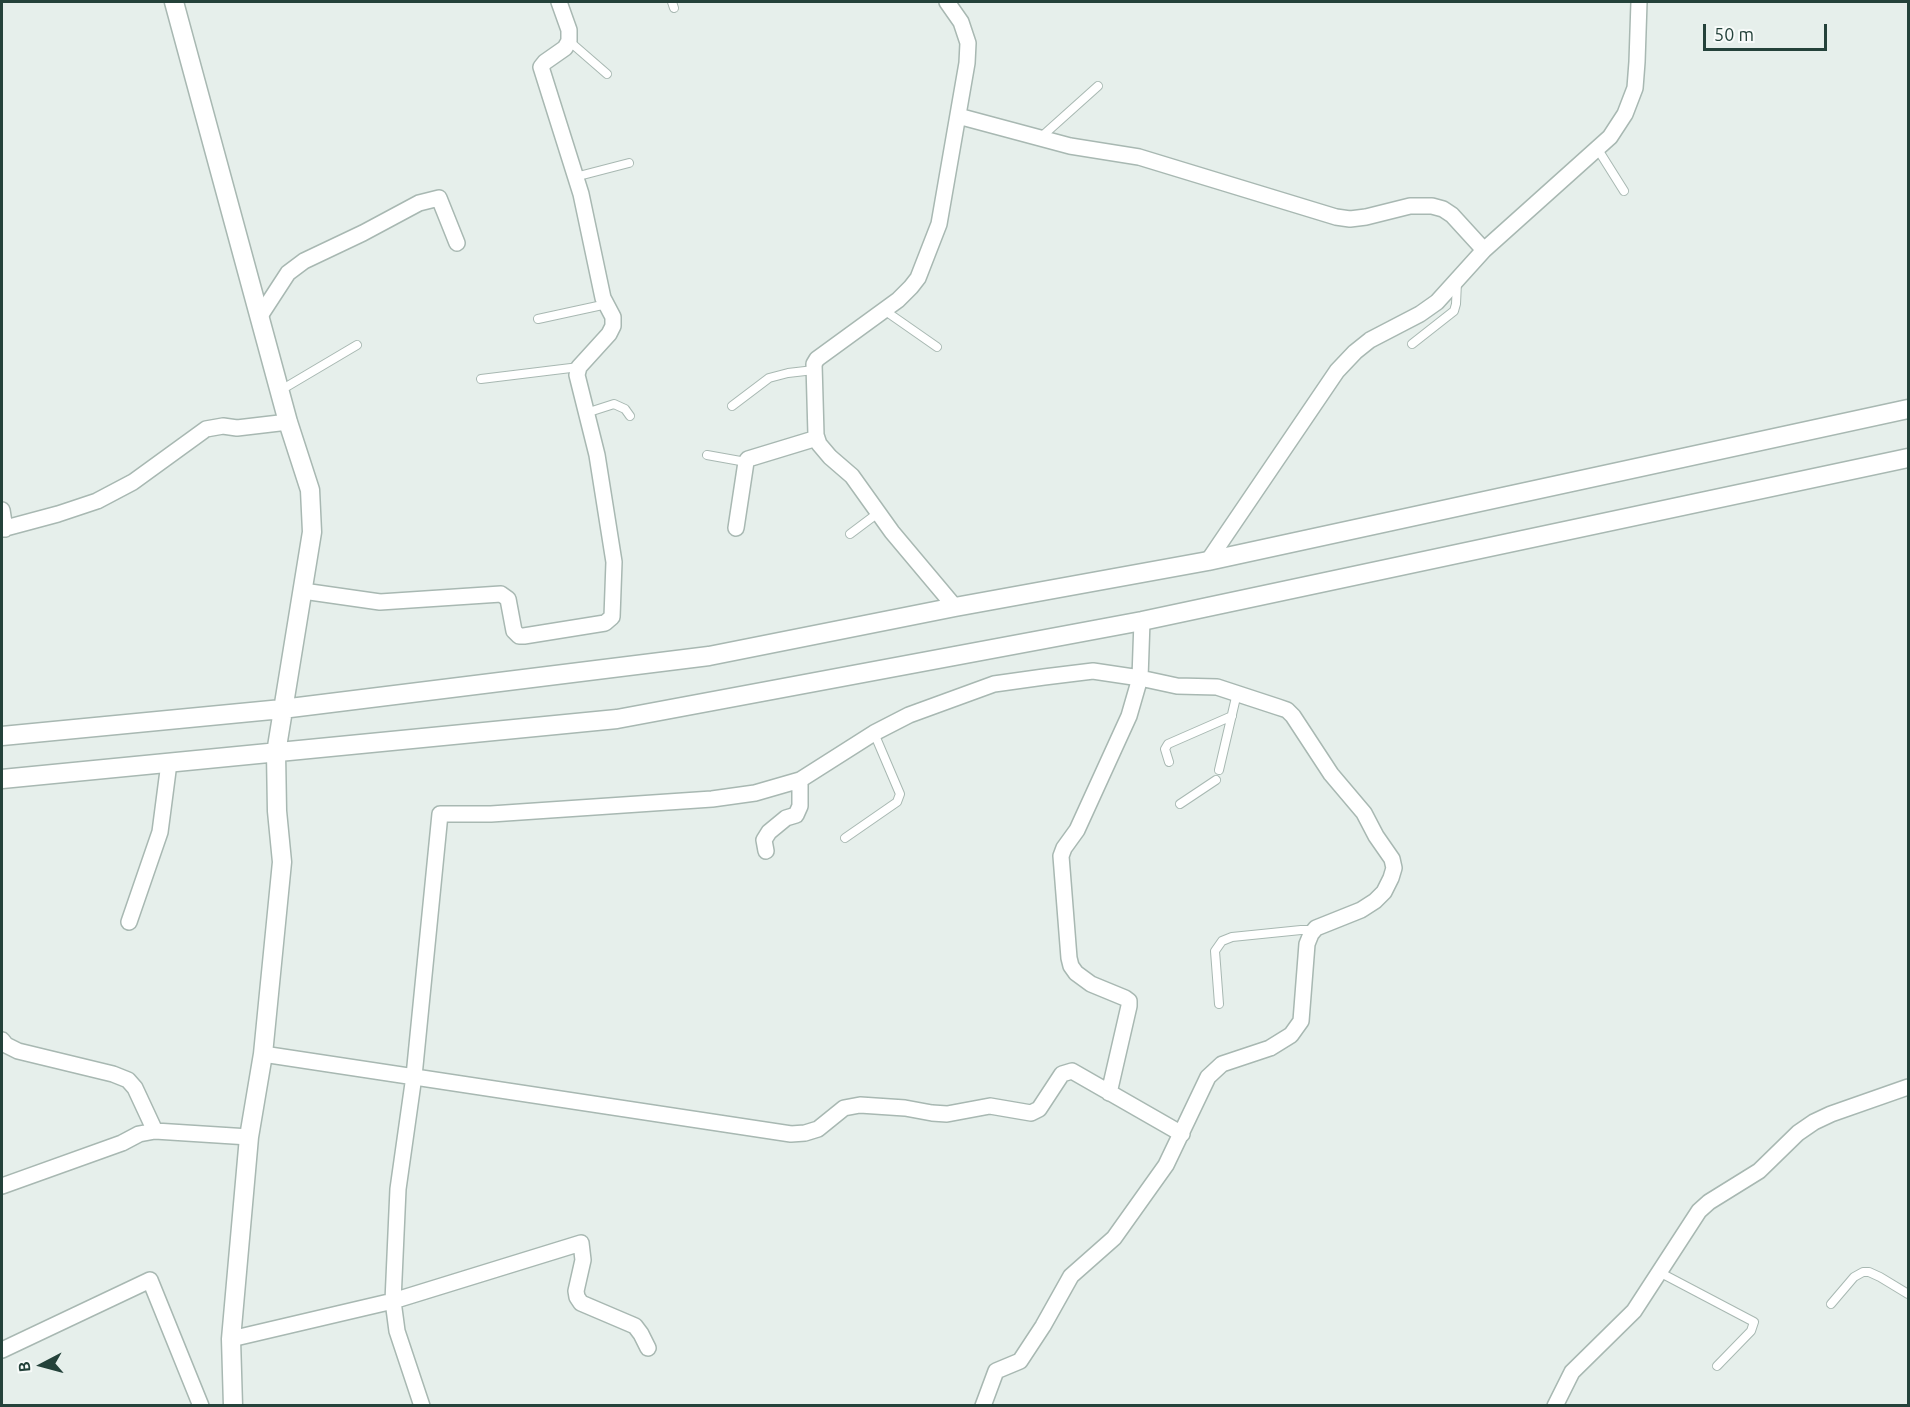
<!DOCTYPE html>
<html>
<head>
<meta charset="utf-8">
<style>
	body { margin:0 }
	#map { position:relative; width:1910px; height:1407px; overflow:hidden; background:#e6efeb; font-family:Ubuntu,sans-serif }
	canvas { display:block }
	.frame { position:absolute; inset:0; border:3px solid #24423a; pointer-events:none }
	.north { position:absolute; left:12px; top:1335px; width:60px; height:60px; -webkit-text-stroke:4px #f7fbf9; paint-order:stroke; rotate:264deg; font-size:16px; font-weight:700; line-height:24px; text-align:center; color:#24423a }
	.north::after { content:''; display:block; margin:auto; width:21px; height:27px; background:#24423a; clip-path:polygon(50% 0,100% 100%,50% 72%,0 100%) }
	.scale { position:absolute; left:1703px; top:24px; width:124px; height:27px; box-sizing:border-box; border:3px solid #24423a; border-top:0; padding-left:8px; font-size:18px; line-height:21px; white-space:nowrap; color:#24423a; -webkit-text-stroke:4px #f7fbf9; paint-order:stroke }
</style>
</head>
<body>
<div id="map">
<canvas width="1910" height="1407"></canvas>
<div class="frame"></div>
<div class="north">B</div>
<div class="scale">50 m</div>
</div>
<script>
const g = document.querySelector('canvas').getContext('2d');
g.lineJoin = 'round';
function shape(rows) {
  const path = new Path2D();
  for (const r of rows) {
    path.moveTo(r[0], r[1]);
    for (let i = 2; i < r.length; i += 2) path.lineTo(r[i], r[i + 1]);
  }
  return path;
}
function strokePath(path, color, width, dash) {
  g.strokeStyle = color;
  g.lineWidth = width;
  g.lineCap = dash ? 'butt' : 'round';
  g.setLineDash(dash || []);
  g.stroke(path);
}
const service = shape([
	[672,2,674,8],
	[569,41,607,74],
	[1040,138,1098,86],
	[1597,148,1624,191],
	[575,177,629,163],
	[884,310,937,347],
	[538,319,607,304],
	[1412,344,1454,311,1456,304,1457,282],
	[481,379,579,367],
	[281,390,357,345],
	[732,406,769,378,788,373,814,370],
	[586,413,614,404,625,409,630,416],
	[707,455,746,462],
	[850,534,878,513],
	[1169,762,1165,749,1168,744,1232,716],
	[1219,770,1237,693],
	[1180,804,1216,780],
	[845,838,897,802,900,794,874,733],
	[1219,1004,1215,951,1222,941,1232,937,1301,930,1313,930],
	[1659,1272,1754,1322,1751,1331,1717,1366],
	[1831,1304,1854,1277,1863,1272,1869,1272,1880,1277,1908,1294]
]);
const minor = shape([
	[947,2,961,22,968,43,967,63,939,224,918,278,911,287,898,300,817,359,814,364,816,435,819,444,830,457,852,476,892,532,955,607],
	[958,116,1070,146,1139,157,1336,217,1350,219,1366,217,1410,206,1432,206,1443,209,1452,215,1484,250],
	[260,316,288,273,304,261,363,233,419,203,439,198,457,243],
	[2,510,5,529],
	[736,528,746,462,748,459,817,438],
	[2,529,58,514,97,501,133,482,206,429,223,426,237,428,288,422],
	[1208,561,1337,371,1355,352,1370,340,1420,314,1437,302,1484,250,1610,137,1625,114,1635,88,1637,62,1639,2],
	[303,591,380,602,501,594,508,599,514,631,519,636,524,636,605,623,612,617,614,562,597,455,577,375,579,367,609,334,613,326,613,317,603,298,581,194,541,67,545,62,565,48,569,41,569,30,559,2],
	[766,851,764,840,769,832,786,818,796,815,800,806,800,780],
	[129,922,160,832,169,763],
	[2,1040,6,1045,18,1051,113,1074,128,1080,135,1088,155,1131],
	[263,1054,791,1134,805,1133,818,1129,844,1108,860,1105,905,1108,932,1113,947,1114,990,1106,1031,1113,1039,1109,1062,1074,1072,1071,1182,1134],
	[1109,1093,1129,1006,1129,1001,1125,998,1091,984,1076,973,1071,966,1069,958,1061,856,1064,848,1077,830,1129,716,1140,678,1142,621],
	[2,1186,122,1143,139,1134,155,1131,249,1137],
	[231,1339,393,1301,581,1243,583,1260,576,1291,577,1297,581,1303,635,1326,641,1334,648,1348],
	[2,1350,150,1280,201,1406],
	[422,1406,397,1331,393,1301,398,1189,414,1076,440,814,491,814,712,799,755,793,800,780,874,733,909,715,994,684,1044,677,1093,671,1140,678,1177,686,1217,687,1278,707,1287,710,1293,716,1331,774,1364,813,1376,836,1392,859,1394,868,1391,878,1384,892,1375,901,1361,910,1316,928,1311,934,1307,944,1301,1021,1291,1035,1270,1048,1222,1064,1208,1077,1166,1165,1114,1238,1071,1276,1043,1326,1020,1361,996,1371,983,1406],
	[1555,1406,1572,1372,1634,1311,1699,1211,1709,1202,1759,1171,1798,1133,1814,1122,1831,1114,1908,1087]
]);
const tertiary = shape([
	[174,2,288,422,310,490,312,532,276,753,277,811,282,862,263,1054,249,1137,231,1339,233,1406],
	[2,736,282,709,709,656,955,607,1208,561,1908,409],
	[2,779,617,719,1142,621,1908,458]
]);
strokePath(service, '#a8b8b2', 10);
strokePath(minor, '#a8b8b2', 18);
strokePath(tertiary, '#a8b8b2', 21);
strokePath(service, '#fff', 8);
strokePath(minor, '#fff', 15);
strokePath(tertiary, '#fff', 18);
</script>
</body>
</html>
